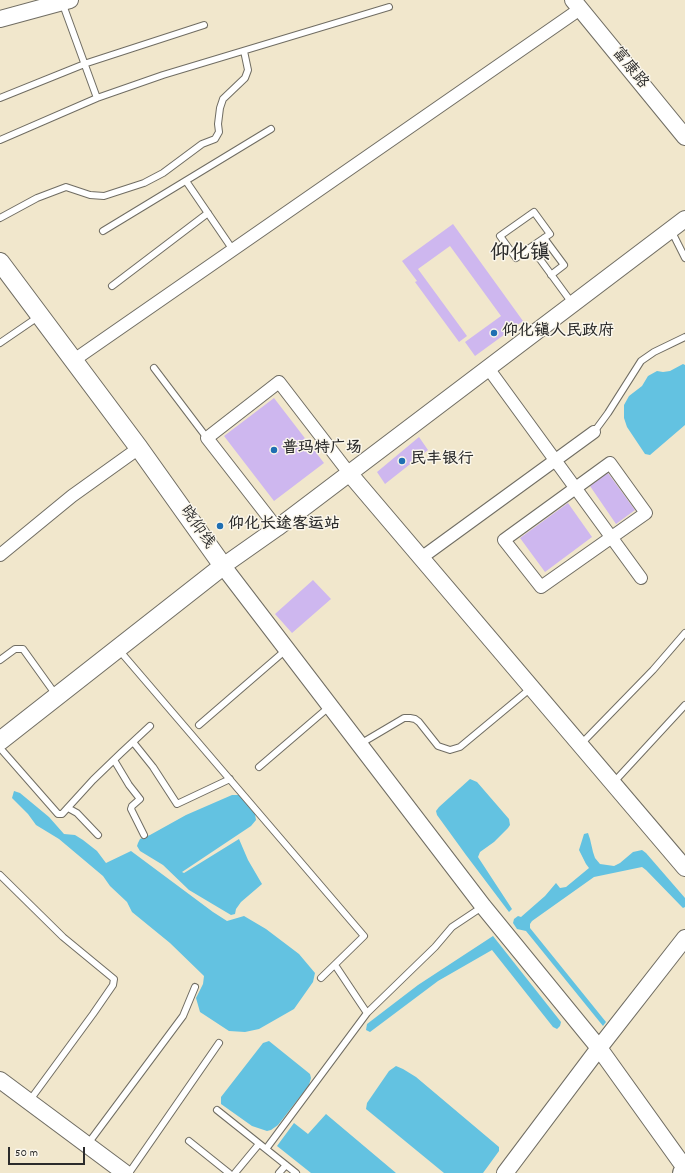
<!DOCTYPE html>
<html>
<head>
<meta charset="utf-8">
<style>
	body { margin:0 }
	#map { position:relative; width:685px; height:1173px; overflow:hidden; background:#f1e7cc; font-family:Dekko,sans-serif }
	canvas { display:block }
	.scale { position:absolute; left:8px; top:1147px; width:77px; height:18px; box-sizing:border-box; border:2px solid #2b2b2b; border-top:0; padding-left:5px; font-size:12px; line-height:14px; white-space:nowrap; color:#2b2b2b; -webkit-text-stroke:3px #fbf7ec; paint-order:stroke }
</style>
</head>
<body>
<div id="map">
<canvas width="685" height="1173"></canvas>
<div class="scale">50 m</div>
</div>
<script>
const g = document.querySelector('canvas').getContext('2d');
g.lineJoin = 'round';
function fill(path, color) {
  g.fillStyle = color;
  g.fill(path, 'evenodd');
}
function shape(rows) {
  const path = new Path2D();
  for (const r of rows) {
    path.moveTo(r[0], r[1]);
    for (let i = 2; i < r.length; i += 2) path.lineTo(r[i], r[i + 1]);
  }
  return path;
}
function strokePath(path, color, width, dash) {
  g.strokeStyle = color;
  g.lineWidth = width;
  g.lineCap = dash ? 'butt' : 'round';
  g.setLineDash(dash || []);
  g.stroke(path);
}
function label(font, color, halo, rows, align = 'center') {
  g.font = font + ' Dekko,"LXGW WenKai TC",sans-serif';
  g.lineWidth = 3;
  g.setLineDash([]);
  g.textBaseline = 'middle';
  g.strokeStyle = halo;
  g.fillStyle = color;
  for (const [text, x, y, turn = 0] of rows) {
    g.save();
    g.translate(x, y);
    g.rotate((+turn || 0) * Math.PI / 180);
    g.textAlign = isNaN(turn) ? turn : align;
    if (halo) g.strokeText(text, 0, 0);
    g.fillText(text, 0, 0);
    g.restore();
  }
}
const water = shape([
	[683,364,685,365,685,425,650,455,645,454,627,427,624,418,624,405,629,396,642,386,648,376,657,371,663,372,670,371],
	[470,779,477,782,509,819,510,825,508,828,494,842,480,852,478,857,512,909,509,912,466,855,437,815,436,811,439,807],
	[14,791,20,793,49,817,64,834,75,835,83,840,97,851,106,863,131,851,213,912,227,921,244,916,266,929,299,954,315,973,313,982,294,1009,259,1029,245,1032,229,1031,200,1012,196,998,203,984,204,976,170,943,132,912,127,902,110,886,103,876,59,839,36,825,28,814,12,798],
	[232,795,239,795,255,814,256,820,251,826,182,872,184,873,239,839,248,860,262,884,241,902,236,909,235,914,231,915,189,890,163,865,140,851,137,846,138,843,140,839,150,835,186,815],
	[588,833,590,839,593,852,595,858,600,864,614,866,620,863,633,852,642,850,646,853,685,898,685,907,683,908,680,905,646,870,642,867,594,877,532,921,530,924,530,928,606,1022,603,1026,526,931,517,929,513,923,514,919,518,916,521,917,545,896,556,883,560,888,566,887,589,868,586,864,579,850,584,834],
	[493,936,561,1022,560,1026,557,1029,553,1027,492,950,438,981,370,1032,366,1030,367,1024,418,985],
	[269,1041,310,1074,311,1078,309,1085,278,1125,271,1130,267,1131,252,1126,221,1104,221,1097,263,1043],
	[396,1066,403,1069,416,1077,499,1147,499,1151,483,1173,444,1173,366,1109,367,1103,389,1071],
	[326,1114,396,1173,311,1173,277,1146,294,1123,308,1134]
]);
const building = shape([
	[453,224,523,321,475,356,465,342,501,316,450,246,418,269,467,336,459,342,415,282,417,281,402,261],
	[274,398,324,463,274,501,224,436],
	[419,437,428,450,385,484,377,472],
	[608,473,635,510,616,524,590,486],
	[568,503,592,537,545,572,520,538],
	[313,580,331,599,292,633,275,614]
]);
const service = shape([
	[62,2,97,98],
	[0,98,87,63,204,25],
	[0,140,97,98,163,75,389,7],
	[186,181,233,250],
	[0,218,37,198,66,187,90,195,104,196,144,183,163,173,202,144,215,139,219,132,218,124,220,108,223,99,245,78,248,70,244,51],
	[671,230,685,258],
	[103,231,271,129],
	[544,238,564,265,551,275],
	[531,247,516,258,500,236,534,212,550,234,531,247,572,303],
	[112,286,208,213],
	[0,343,38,317],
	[154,368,207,438],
	[594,432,608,413,641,361,654,352,685,337],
	[119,650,364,936,321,978],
	[0,660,15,649,23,649,56,695],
	[199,725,287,649],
	[133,742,153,767,177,804,230,779],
	[360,744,404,718,410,718,415,719,419,722,438,746,450,750,460,747,531,688],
	[581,744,653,670,685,633],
	[0,748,58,814,62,814,93,780,121,753,150,726],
	[114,760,129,785,140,799,132,806,131,809,144,835],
	[259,767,329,707],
	[614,782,685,705],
	[68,808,77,813,98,835],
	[0,875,63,937,114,979,113,985,93,1014,30,1100],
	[335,965,367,1013],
	[217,1110,296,1173],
	[189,1141,229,1173],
	[87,1145,183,1016,195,987],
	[266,1149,367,1013,435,947,452,927,482,907],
	[129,1173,219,1043],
	[235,1173,259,1144],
	[279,1173,286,1165]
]);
const minor = shape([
	[74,360,580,9],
	[488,368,641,578],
	[610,463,646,513,541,587,504,540,610,463],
	[277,528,207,438,279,382,349,473],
	[0,555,72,496,139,448],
	[421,558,594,432]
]);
const tertiary = shape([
	[573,0,685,137],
	[0,19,70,0],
	[685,219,277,528,223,566,483,906,599,1048,685,1168],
	[349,473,685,868],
	[0,1080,125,1173],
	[505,1173,599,1048,685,938]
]);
const secondary = shape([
	[0,262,139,448,223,566,0,741]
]);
const primary = shape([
	[683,1173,685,1171]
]);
const markers = [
	[494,333,4,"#1f6fb2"],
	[274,450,4,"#1f6fb2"],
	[402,461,4,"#1f6fb2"],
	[220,526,4,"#1f6fb2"]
];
const streetNames = [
	["富康路",629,69,51],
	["晓仰线",196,528,55]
];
const poiNames = [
	["仰化镇人民政府",502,333],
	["普玛特广场",282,450],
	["民丰银行",410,461],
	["仰化长途客运站",228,526]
];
const districtNames = [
	["仰化镇",520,255]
];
fill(water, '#63c2e1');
fill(building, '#ceb7ef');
strokePath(service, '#706d63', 8);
strokePath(minor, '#706d63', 14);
strokePath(tertiary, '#706d63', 18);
strokePath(secondary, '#706d63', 20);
strokePath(primary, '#706d63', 22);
strokePath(service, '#fff', 6);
strokePath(minor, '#fff', 12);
strokePath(tertiary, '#fff', 16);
strokePath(secondary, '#fff', 18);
strokePath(primary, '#fff', 20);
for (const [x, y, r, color] of markers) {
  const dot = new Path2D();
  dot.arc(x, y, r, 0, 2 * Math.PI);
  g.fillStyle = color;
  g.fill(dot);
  strokePath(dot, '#fbf7ec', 1.5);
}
label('16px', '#2b2b2b', '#fbf7ec', streetNames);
label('bold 16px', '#2b2b2b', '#fbf7ec', poiNames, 'left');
label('bold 20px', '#2b2b2b', '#fbf7ec', districtNames);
</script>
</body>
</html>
